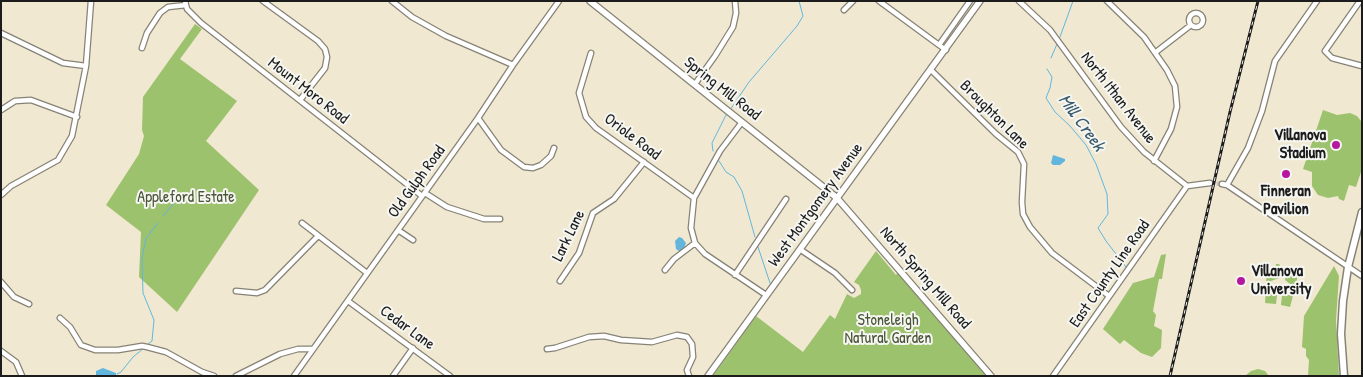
<!DOCTYPE html>
<html>
<head>
<meta charset="utf-8">
<style>
	body { margin:0 }
	#map { position:relative; width:1363px; height:377px; overflow:hidden; background:#f0e8d1; font-family:"Patrick Hand",sans-serif }
	canvas { display:block }
	.frame { position:absolute; inset:0; border:2px solid #1c1c1c; pointer-events:none }
</style>
</head>
<body>
<div id="map">
<canvas width="1363" height="377"></canvas>
<div class="frame"></div>
</div>
<script>
const g = document.querySelector('canvas').getContext('2d');
g.lineJoin = 'round';
function fill(path, color) {
  g.fillStyle = color;
  g.fill(path, 'evenodd');
}
function shape(rows) {
  const path = new Path2D();
  for (const r of rows) {
    if (r.length === 3) {
      path.moveTo(r[0] + r[2], r[1]);
      path.arc(r[0], r[1], r[2], 0, 2 * Math.PI);
      continue;
    }
    path.moveTo(r[0], r[1]);
    for (let i = 2; i < r.length; i += 2) path.lineTo(r[i], r[i + 1]);
  }
  return path;
}
function strokePath(path, color, width, dash) {
  g.strokeStyle = color;
  g.lineWidth = width;
  g.lineCap = dash ? 'butt' : 'round';
  g.setLineDash(dash || []);
  g.stroke(path);
}
function label(font, color, halo, rows, align = 'center') {
  g.font = font + ' "Patrick Hand",sans-serif';
  g.lineWidth = 4;
  g.setLineDash([]);
  g.textBaseline = 'middle';
  g.strokeStyle = halo;
  g.fillStyle = color;
  for (const [text, x, y, turn = 0] of rows) {
    g.save();
    g.translate(x, y);
    g.rotate((+turn || 0) * Math.PI / 180);
    g.textAlign = isNaN(turn) ? turn : align;
    if (halo) g.strokeText(text, 0, 0);
    g.fillText(text, 0, 0);
    g.restore();
  }
}
const green = shape([
	[195,24,202,29,180,59,237,101,206,141,259,190,177,312,139,277,141,232,106,205,139,154,144,136,142,130,143,97],
	[1323,110,1337,115,1350,113,1357,116,1362,122,1362,169,1356,187,1349,185,1344,201,1339,199,1338,196,1328,198,1318,195,1312,186,1312,172,1303,169],
	[876,251,896,275,898,272,988,376,713,376,756,316,803,352,830,315,835,319,847,294,854,298,861,294,861,290,859,285,854,282],
	[1166,254,1162,279,1159,279,1153,311,1156,315,1154,326,1162,330,1161,348,1152,357,1141,353,1124,340,1120,344,1103,329,1133,283,1154,277,1161,255],
	[1276,264,1279,264,1280,266,1279,278,1271,281,1270,285,1266,285,1267,269,1275,270],
	[1334,266,1339,276,1336,320,1339,376,1308,376,1309,360,1306,356,1306,349,1302,347,1304,316],
	[1286,269,1291,270,1291,272,1298,274,1295,290,1290,288,1291,284,1290,284,1285,280],
	[1266,287,1270,287,1270,292,1277,295,1276,304,1265,303],
	[1290,291,1294,292,1290,307,1281,305,1282,296,1289,295],
	[1258,369,1265,371,1269,376,1245,376,1251,371]
]);
const water = shape([
	[1053,155,1065,159,1065,161,1060,165,1053,165,1051,163],
	[679,237,682,238,686,243,683,251,679,251,676,249,675,241],
	[103,368,116,373,116,375,96,376,96,371]
]);
const stream = shape([
	[1060,37,1073,1],
	[1051,58,1057,44],
	[1047,69,1052,77,1050,88,1046,98,1055,112,1070,126,1086,145,1096,164,1107,194,1108,214,1098,228,1106,241,1126,267],
	[730,110,749,82,797,26,803,16,799,1],
	[713,151,712,143,727,113],
	[719,161,726,172,734,177,742,191,755,237],
	[163,216,174,203],
	[758,247,770,283],
	[147,345,152,341,154,320,143,293,142,258,146,238,158,223],
	[117,374,121,372,133,357,144,348]
]);
const minorTunnel = shape([
	[1210,183,1222,184]
]);
const minor = shape([
	[185,1,187,9,201,23,422,196],
	[263,1,318,41,325,49,327,57,325,68,300,100],
	[392,1,412,17,446,36,513,65],
	[879,1,939,45],
	[1019,1,1050,30,1121,127,1144,152,1187,186,1210,183],
	[1107,1,1144,37,1167,70,1175,86,1177,107,1171,129,1154,161],
	[1360,1,1325,51,1332,58,1362,66],
	[844,10,853,1],
	[1196,20,7],
	[1,33,63,63,86,66],
	[142,48,147,33,160,13,168,7,186,5],
	[946,50,939,45,970,1],
	[1156,52,1191,25],
	[591,53,579,93,586,117,596,128,694,198],
	[931,70,996,134,1018,152,1024,164,1022,202,1023,214,1030,227,1052,253,1109,296],
	[695,84,715,56,733,27,736,13,735,1],
	[1,110,15,101,31,100,77,117],
	[478,118,501,150,524,167,533,168,541,165,551,156,554,148],
	[742,122,720,151,694,198,691,228,695,243,705,254,766,295],
	[1222,184,1227,185,1362,276],
	[1227,185,1248,148,1262,111,1275,61,1317,1],
	[425,193,447,207,484,219,500,219],
	[1,195,11,186,58,160,72,136,86,66,91,1],
	[302,223,367,273],
	[398,230,413,240],
	[801,250,835,273,852,290],
	[665,270,674,259,695,243],
	[735,275,786,199],
	[560,281,579,253,593,213,614,199,644,162],
	[1,282,14,297,29,304],
	[236,291,257,293,265,290,318,236],
	[348,301,450,376],
	[60,318,70,327,81,345,95,350,118,350,142,346,147,347,166,352,202,372,214,376],
	[547,349,555,348,589,337,604,336,621,340,652,342,677,335,687,337,692,344,693,357,687,370,689,376],
	[1,351,16,362,22,376],
	[236,376,280,354,298,349,313,349],
	[294,376,478,118,513,65,559,1],
	[393,376,413,348],
	[1053,376,1187,186]
]);
const major = shape([
	[590,1,837,198,991,376],
	[708,376,980,1]
]);
const highway = shape([
	[1344,376,1341,334,1343,301,1348,267,1362,212]
]);
const rail = shape([
	[1170,376,1230,112,1258,1]
]);
const markers = [
	[1336,145,5,"#b5179e"],
	[1286,174,5,"#b5179e"],
	[1241,281,5,"#b5179e"]
];
const streetNames = [
	["Spring Mill Road",722,89,38],
	["Mount Moro Road",308,91,38],
	["North Ithan Avenue",1118,98,52],
	["Broughton Lane",994,115,45],
	["Oriole Road",632,137,37],
	["Old Gulph Road",417,182,-54],
	["West Montgomery Avenue",816,205,-54],
	["Lark Lane",569,236,-64],
	["East County Line Road",1110,274,-55],
	["North Spring Mill Road",925,278,49],
	["Cedar Lane",407,328,36]
];
const poiNames = [
	["Villanova",1326,136],
	["Stadium",1326,154],
	["Finneran",1286,192,"center"],
	["Pavilion",1286,210,"center"],
	["Villanova",1251,272,"left"],
	["University",1251,290,"left"]
];
const parkNames = [
	["Appleford Estate",186,198],
	["Stoneleigh",888,321],
	["Natural Garden",888,339]
];
const waterNames = [
	["Mill Creek",1081,123,54]
];
fill(green, '#9dc26d');
fill(water, '#62b6de');
strokePath(stream, '#62b6de', 1);
strokePath(minorTunnel, '#d0c9b6', 4.5, [4.5, 2]);
strokePath(minor, '#868276', 7);
strokePath(major, '#868276', 8);
strokePath(highway, '#868276', 9);
strokePath(minor, '#fff', 4.5);
strokePath(major, '#fff', 5.5);
strokePath(highway, '#fff', 6);
strokePath(rail, '#1c1c1c', 3);
strokePath(rail, '#f6f6f2', 1, [4]);
for (const [x, y, r, color] of markers) {
  const dot = new Path2D();
  dot.arc(x, y, r, 0, 2 * Math.PI);
  g.fillStyle = color;
  g.fill(dot);
  strokePath(dot, '#f6f6f2', 2);
}
label('16px', '#1c1c1c', '#f6f6f2', streetNames);
label('bold 16px', '#1c1c1c', '#f6f6f2', poiNames, 'right');
label('16px', '#495638', '#f6f6f2', parkNames);
label('italic 18px', '#385a6a', '#f6f6f2', waterNames);
</script>
</body>
</html>
